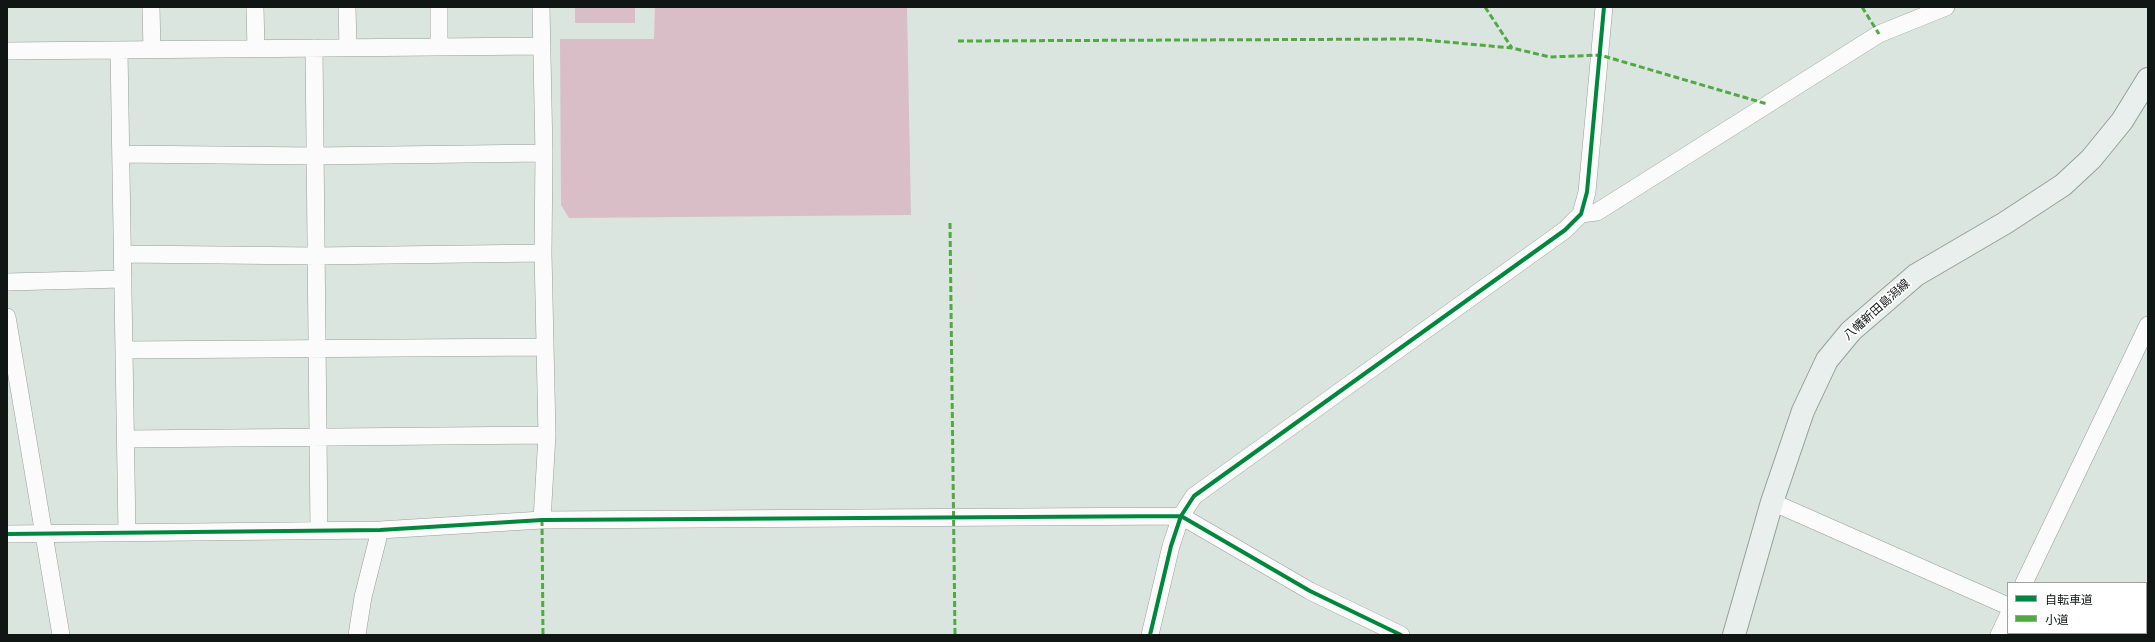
<!DOCTYPE html>
<html>
<head>
<meta charset="utf-8">
<style>
	body { margin:0 }
	#map { position:relative; width:2155px; height:642px; overflow:hidden; background:#dbe5e0; font-family:Helvetica,"Noto Sans JP",sans-serif }
	canvas { display:block }
	.frame { position:absolute; inset:0; border:8px solid #0f1613; pointer-events:none }
	.legend { position:absolute; left:2007px; top:582px; width:140px; height:52px; box-sizing:border-box; background:#fff; border:1px solid #9fa2a1; margin:0; padding:5px 7px; list-style:none; font-size:12px; color:#0f1613 }
	.legend li { display:flex; align-items:center; gap:8px; height:20px }
	.legend b { width:20px; border:1px solid #9fa2a1 }
</style>
</head>
<body>
<div id="map">
<canvas width="2155" height="642"></canvas>
<div class="frame"></div>
<ul class="legend">
<li><b style="height:5px;background:#00873e"></b>自転車道</li>
<li><b style="height:5px;background:#51a942"></b>小道</li>
</ul>
</div>
<script>
const g = document.querySelector('canvas').getContext('2d');
g.lineJoin = 'round';
function fill(path, color) {
  g.fillStyle = color;
  g.fill(path, 'evenodd');
}
function shape(rows) {
  const path = new Path2D();
  for (const r of rows) {
    path.moveTo(r[0], r[1]);
    for (let i = 2; i < r.length; i += 2) path.lineTo(r[i], r[i + 1]);
  }
  return path;
}
function strokePath(path, color, width, dash) {
  g.strokeStyle = color;
  g.lineWidth = width;
  g.lineCap = dash ? 'butt' : 'round';
  g.setLineDash(dash || []);
  g.stroke(path);
}
function label(font, color, halo, rows, align = 'center') {
  g.font = font + ' Helvetica,"Noto Sans JP",sans-serif';
  g.lineWidth = 3.5;
  g.setLineDash([]);
  g.textBaseline = 'middle';
  g.strokeStyle = halo;
  g.fillStyle = color;
  for (const [text, x, y, turn = 0] of rows) {
    g.save();
    g.translate(x, y);
    g.rotate((+turn || 0) * Math.PI / 180);
    g.textAlign = isNaN(turn) ? turn : align;
    if (halo) g.strokeText(text, 0, 0);
    g.fillText(text, 0, 0);
    g.restore();
  }
}
const green = shape([
	[575,7,635,7,635,23,575,23],
	[655,7,907,7,911,215,569,218,561,205,560,39,654,39]
]);
const street = shape([
	[151,7,152,50],
	[255,7,256,49],
	[347,7,348,47],
	[439,7,439,46],
	[541,7,544,153,543,253,547,435,542,520],
	[314,48,319,531],
	[119,50,127,533],
	[7,51,542,46],
	[121,154,315,156,544,153],
	[1581,214,1597,212,1879,34,1946,7],
	[123,254,316,256,543,253],
	[7,282,123,279],
	[7,317,61,635],
	[124,350,545,347],
	[126,439,547,435],
	[1772,502,2008,606],
	[7,534,380,530,542,520,1181,516,1310,591,1401,635],
	[2024,583,2148,325],
	[2064,633,2068,635],
	[357,635,363,597,380,530],
	[1150,635,1171,546,1181,516,1194,496,1565,230,1581,214,1587,192,1604,7],
	[1999,635,2008,616]
]);
const secondary = shape([
	[1734,635,1772,502,1803,411,1827,360,1851,331,1916,275,2005,223,2063,185,2091,159,2122,121,2148,79]
]);
const quiet = shape([
	[1485,7,1512,48],
	[1862,7,1879,34],
	[958,41,1414,39,1512,48,1550,57,1600,55,1767,104],
	[950,223,955,635],
	[542,520,543,635]
]);
const cycleway = shape([
	[7,534,380,530,542,520,1181,516,1310,591,1401,635],
	[1150,635,1171,546,1181,516,1194,496,1565,230,1581,214,1587,192,1604,7]
]);
const streetNames = [
	["八幡新田島潟線",1877,310,-42]
];
fill(green, '#d9bec8');
strokePath(street, '#969e9a', 18);
strokePath(secondary, '#969e9a', 24);
strokePath(street, '#fafbfa', 17);
strokePath(secondary, '#e9efed', 22);
strokePath(quiet, '#51a942', 3, [6, 3]);
strokePath(cycleway, '#00873e', 4);
label('12px', '#0f1613', '#fff', streetNames);
</script>
</body>
</html>
